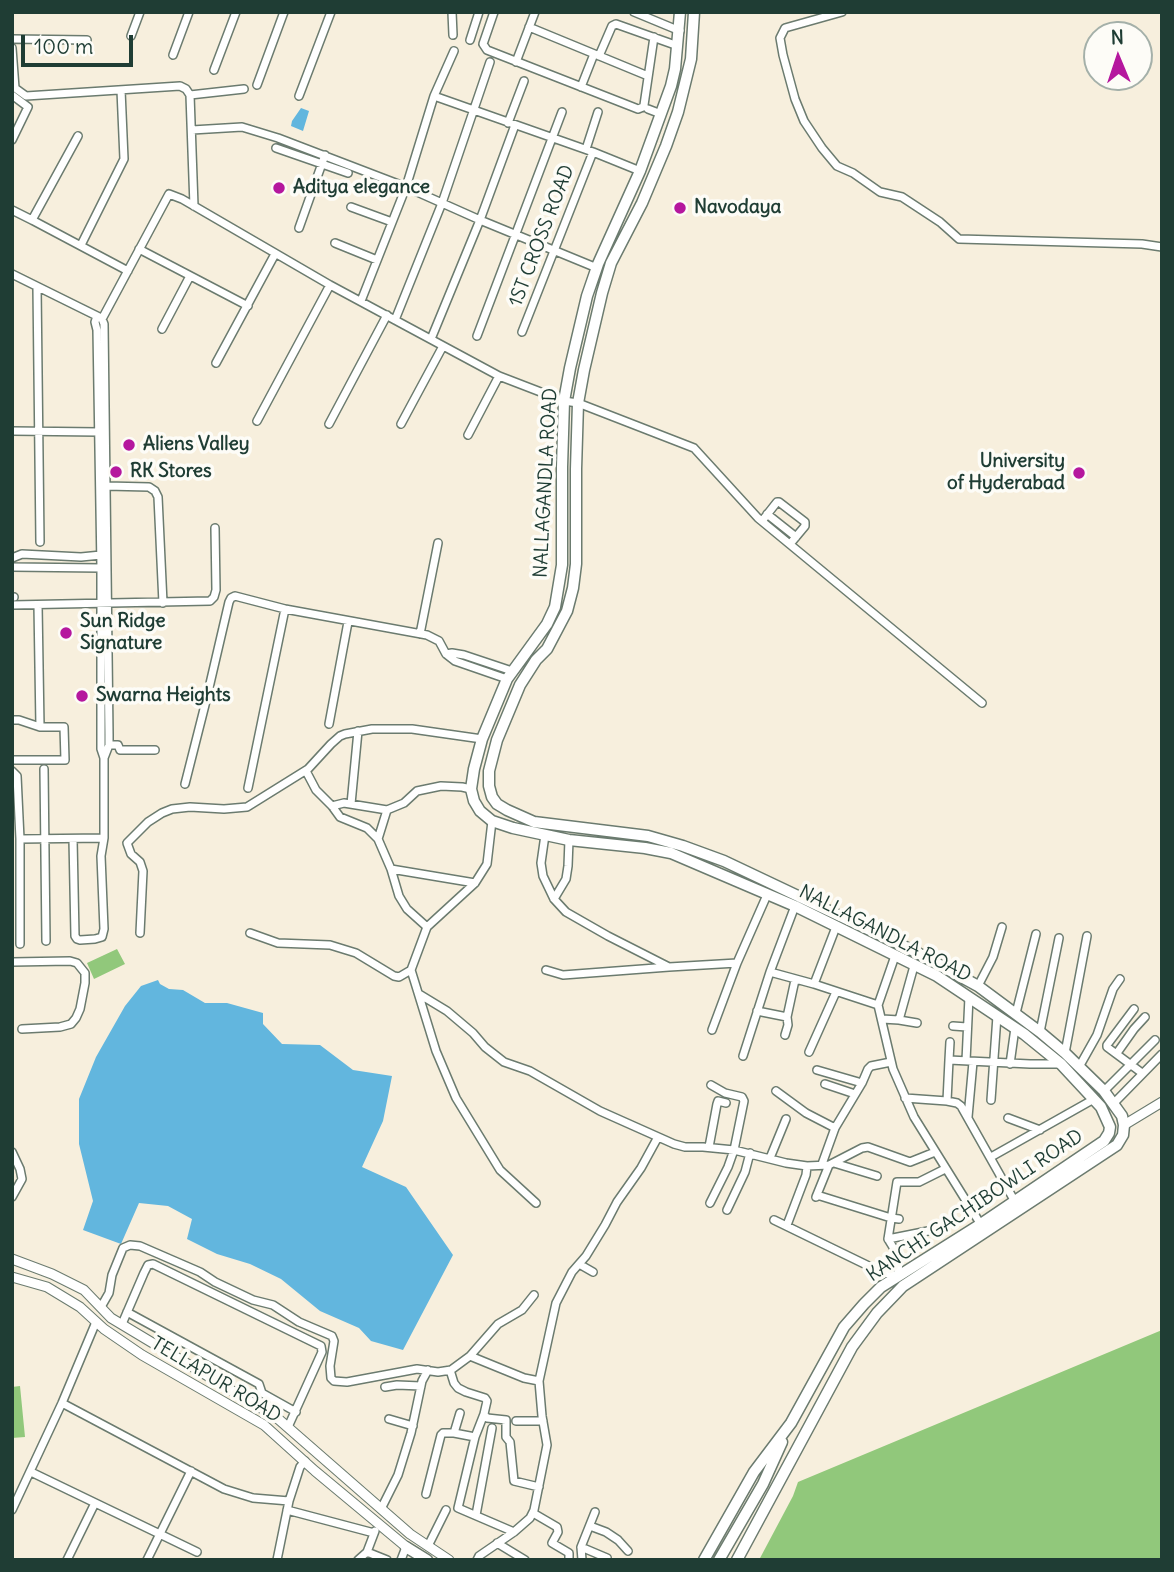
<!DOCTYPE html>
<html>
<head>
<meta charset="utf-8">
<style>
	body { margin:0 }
	#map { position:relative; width:1174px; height:1572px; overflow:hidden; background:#f7efdd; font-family:Delius,sans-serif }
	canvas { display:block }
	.frame { position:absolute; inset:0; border:14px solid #1f3d34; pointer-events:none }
	.north { position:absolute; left:1083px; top:21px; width:70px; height:70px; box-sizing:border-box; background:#fdfcf7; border:2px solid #a4b0a9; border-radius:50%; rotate:358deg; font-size:19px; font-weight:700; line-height:28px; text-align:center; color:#1f3d34 }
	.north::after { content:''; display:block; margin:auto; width:24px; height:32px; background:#b5179e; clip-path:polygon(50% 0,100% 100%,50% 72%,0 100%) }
	.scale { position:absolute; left:21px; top:35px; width:112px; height:32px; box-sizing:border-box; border:4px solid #1f3d34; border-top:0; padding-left:9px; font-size:21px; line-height:24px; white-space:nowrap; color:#1f3d34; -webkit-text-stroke:5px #fdfcf7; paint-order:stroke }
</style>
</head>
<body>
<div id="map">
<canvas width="1174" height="1572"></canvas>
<div class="frame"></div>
<div class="north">N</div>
<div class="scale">100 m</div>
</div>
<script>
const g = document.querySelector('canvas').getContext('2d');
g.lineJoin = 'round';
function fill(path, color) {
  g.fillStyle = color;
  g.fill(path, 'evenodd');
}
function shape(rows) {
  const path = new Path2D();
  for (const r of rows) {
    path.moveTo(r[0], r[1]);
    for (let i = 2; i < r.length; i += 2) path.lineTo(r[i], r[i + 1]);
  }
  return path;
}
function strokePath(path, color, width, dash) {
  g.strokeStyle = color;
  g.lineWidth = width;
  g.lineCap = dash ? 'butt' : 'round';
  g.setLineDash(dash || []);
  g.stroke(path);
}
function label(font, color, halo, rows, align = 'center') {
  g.font = font + ' Delius,sans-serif';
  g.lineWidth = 7;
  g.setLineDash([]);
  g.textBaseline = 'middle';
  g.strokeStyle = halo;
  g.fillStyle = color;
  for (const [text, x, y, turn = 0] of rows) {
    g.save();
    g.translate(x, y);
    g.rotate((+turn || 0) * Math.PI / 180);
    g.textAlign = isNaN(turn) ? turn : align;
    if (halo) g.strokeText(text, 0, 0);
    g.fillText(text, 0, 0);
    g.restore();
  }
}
const green = shape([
	[117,949,125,964,94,979,87,963],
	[1162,1330,1162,1560,759,1560,793,1496,798,1482],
	[20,1386,25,1437,12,1438,12,1387]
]);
const water = shape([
	[301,108,309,111,303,131,291,126,292,121],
	[158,980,160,984,169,989,183,990,205,1003,227,1003,263,1013,263,1024,282,1044,320,1045,353,1070,392,1076,383,1121,362,1167,406,1187,453,1255,403,1350,371,1341,359,1328,320,1311,281,1279,250,1264,217,1254,187,1239,192,1219,168,1206,139,1203,121,1244,83,1230,93,1201,79,1144,79,1099,96,1057,125,1006,141,986]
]);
const minor = shape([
	[452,12,453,35],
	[494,12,483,44,487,50,638,109,643,107,644,105,654,37],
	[634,12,680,31],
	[842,12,785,28,780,38,783,55,795,99,804,121,822,148,837,166,853,173,880,192,902,197,940,222,959,239,1142,244,1162,247],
	[529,27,648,76],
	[131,36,140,12],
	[12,39,87,40],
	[470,40,479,12],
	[12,48,15,88,26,96,180,86,186,89,190,95,194,206],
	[454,51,434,96,593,152,640,171],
	[173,55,189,12],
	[599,56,612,26,616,24,678,46],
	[516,62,535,12],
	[214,70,236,12],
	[257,85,284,12],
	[581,87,594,54],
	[12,95,28,107,12,140],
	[190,95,244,89],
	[299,96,331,12],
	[648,109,661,114],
	[508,123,524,81],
	[192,130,242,127,278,138,406,187,480,220,597,268],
	[78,136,32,220,128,271],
	[276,148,348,173],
	[586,149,598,112],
	[351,207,392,222],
	[12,210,32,220],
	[299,228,325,155],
	[335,243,377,260],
	[81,245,124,159,121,90],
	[139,249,248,306],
	[12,274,99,317],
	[37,287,40,542],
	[361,301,406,187,434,96],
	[395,320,442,203,490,62],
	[162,329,190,276],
	[522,332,593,152],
	[477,336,562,112],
	[431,339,480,220,515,125],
	[216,363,275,254],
	[257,421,330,285],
	[329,424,387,315],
	[401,424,443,346],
	[12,431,99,432],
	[468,435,499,376],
	[106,486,149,487,155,491,158,497,163,603],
	[767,514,796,537],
	[762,521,777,502,779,502,805,522,805,526,790,544],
	[12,558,22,554,81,557,101,555],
	[12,567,101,568],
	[12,597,14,597],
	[12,605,210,601,214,597,216,590,215,528],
	[38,605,40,727],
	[420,634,438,543],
	[446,654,452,653,464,655,512,671],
	[12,720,19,720,40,727,64,727,65,760,12,760],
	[329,724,348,622],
	[109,745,118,745,120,750,155,750],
	[104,758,109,745,109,734,104,324,102,319,169,194,182,199,330,285,499,376,564,401,578,403,694,448,758,518,982,703],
	[44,769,46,941],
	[12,771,17,776,20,839,20,944],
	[306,771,316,790,332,806,340,817,367,828,378,839],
	[185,784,205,705,229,602,231,598,235,596,285,609,427,635,439,641,446,654,455,661,507,679],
	[248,788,285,609],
	[351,804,358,731],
	[332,806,344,803,387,810],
	[492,821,487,864,475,883,427,927,411,970,436,1051,456,1098,500,1170,536,1203],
	[545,835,541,863,543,876,554,899,566,912,608,936,669,967,737,963],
	[20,839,104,838],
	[73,839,75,936,77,939,80,940,95,939,102,937,104,929,101,856,104,838,104,758,101,749,101,568,97,330,95,322,97,316],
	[391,869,378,839,387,810,404,803,417,791,441,786,462,787,471,789],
	[554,899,566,879,568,866,569,840],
	[427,927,407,909,399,896,391,869,475,883],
	[140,933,143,871,140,862,131,854,127,843,148,822,162,813,172,809,190,807,224,809,247,807,308,769,331,744,340,736,345,734,372,729,412,729,482,739],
	[250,933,278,943,330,945,356,953,394,976,399,977,411,970],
	[895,956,878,1005,893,1069,914,1117,983,1228],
	[12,962,70,961,77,963,85,973,85,983,80,1009,76,1018,71,1024,60,1027,22,1029],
	[546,970,563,975,669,967],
	[770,972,814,984,878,1005],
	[814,984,836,927],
	[978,986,993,957,1002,927],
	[419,994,447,1011,473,1033,485,1047,504,1062,530,1071,600,1111,674,1144,685,1147,703,1147,734,1150,786,1163,807,1166,829,1165,862,1148,868,1147,910,1162,935,1152],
	[1134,1009,1107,1045,1107,1047,1142,1073],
	[757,1011,787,1017,795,980],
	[1016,1013,1036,934],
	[882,1019,899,1020,914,966],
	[899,1020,917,1023],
	[953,1026,967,1027],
	[712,1030,737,963,767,895],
	[1040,1032,1059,938],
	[785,1035,788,1025,787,1017],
	[950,1042,949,1060,1030,1064,1060,1064],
	[809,1052,836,992],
	[1065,1053,1087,936],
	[1117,1053,1134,1029,1145,1017],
	[743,1056,770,972,795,906],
	[966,1061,969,997],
	[1010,1064,1015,1028],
	[1079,1067,1097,1035,1113,989,1120,979],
	[817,1070,862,1083],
	[825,1084,855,1094],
	[776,1091,806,1113,835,1128],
	[1104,1091,1155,1040],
	[905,1098,947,1101,957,1103,961,1106,1014,1200],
	[991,1100,997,1016],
	[947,1101,949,1060],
	[1114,1103,1162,1054],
	[968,1117,973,1062],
	[1008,1118,1040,1130],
	[709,1147,717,1104,718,1101,726,1103],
	[12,1152,20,1169,22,1179,12,1197],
	[991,1157,1094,1099],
	[770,1158,786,1119],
	[834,1163,877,1176],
	[822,1164,835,1128,862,1083,868,1069,871,1066,891,1062],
	[817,1195,891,1218,899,1219],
	[816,1197,829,1165],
	[710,1203,728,1167,734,1150,744,1101,742,1097,725,1093,711,1085],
	[727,1210,745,1172,750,1153],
	[774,1220,881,1272,898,1276,899,1257,888,1239,897,1182,919,1182,945,1169],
	[787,1225,806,1175,807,1166],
	[888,1239,928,1231],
	[579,1264,593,1272],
	[101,1307,109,1293,112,1275,123,1248,130,1245,140,1246,200,1272,215,1282,253,1300,273,1305,299,1322,332,1336,334,1341,330,1366,331,1378,334,1381,347,1382,417,1369,438,1372,451,1370,470,1356,498,1324,522,1310,534,1295],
	[127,1312,259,1384,262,1393,296,1412],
	[122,1324,144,1273,148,1265,153,1264,321,1346,322,1352,288,1427],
	[470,1356,524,1378,539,1381,542,1416,547,1445,534,1510,530,1518,514,1532,479,1556,477,1560],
	[450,1370,454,1383,458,1388,466,1392,485,1398,487,1401,484,1414,487,1418,506,1420,506,1437,510,1442,514,1481,539,1487],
	[539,1381,556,1303,572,1272,586,1256,605,1225,617,1202,641,1168,658,1137],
	[385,1387,397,1385,421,1386],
	[62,1403,224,1489,253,1498,289,1501],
	[484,1414,475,1437,458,1508,514,1532],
	[389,1419,413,1426],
	[516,1421,543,1421],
	[454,1433,460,1413],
	[31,1472,197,1552],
	[426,1494,441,1435,443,1433,454,1433,475,1437],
	[381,1509,398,1475,411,1433,422,1381,428,1370],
	[12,1510,62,1403,96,1322],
	[287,1510,374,1533],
	[533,1513,557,1527,558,1532,552,1543,569,1553,569,1560],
	[476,1515,492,1428],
	[590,1526,606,1532,618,1540,628,1551],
	[497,1543,525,1560],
	[428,1546,446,1510],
	[581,1547,607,1558],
	[367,1552,387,1560],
	[67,1560,95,1503],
	[147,1560,191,1471],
	[277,1560,289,1501,300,1467,305,1461],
	[358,1560,367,1552,375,1531],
	[401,1560,406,1547],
	[582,1560,581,1547,595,1512]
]);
const tertiary = shape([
	[1124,1125,1162,1102],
	[12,1259,52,1274,84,1290,111,1318,276,1417,410,1534,449,1560],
	[12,1277,47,1287,80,1307,104,1329,142,1355,264,1425,315,1471,410,1550]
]);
const secondary = shape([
	[680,12,675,69,671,86,640,171,598,264,587,296,570,368,564,401,562,467,562,565,555,607,547,624,507,679,482,739,474,769,471,789,474,801,480,811,492,821,513,828,569,840,645,848,671,853,795,906,937,976,1024,1034,1061,1064,1101,1107,1110,1127,1109,1133,1104,1141,981,1224,881,1287,864,1304,844,1327,791,1423,754,1472,704,1560],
	[694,12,691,59,678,112,666,146,642,203,611,263,602,293,584,370,578,403,576,469,576,564,573,588,567,611,547,649,536,660,520,685,497,740,489,771,489,786,492,797,497,804,507,810,534,822,648,836,683,846,724,861,914,951,978,986,1040,1032,1065,1053,1104,1091,1122,1116,1124,1125,1123,1135,1117,1145,903,1286,877,1313,852,1347,737,1560],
	[406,1547,427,1560],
	[719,1560,763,1484,782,1442]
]);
const markers = [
	[279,188,7,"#b5179e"],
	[680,208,7,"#b5179e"],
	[129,445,7,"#b5179e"],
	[116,472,7,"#b5179e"],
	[1079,473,7,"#b5179e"],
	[66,633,7,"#b5179e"],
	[82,696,7,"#b5179e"]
];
const poiNames = [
	["Aditya elegance",293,188],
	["Navodaya",694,208],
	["Aliens Valley",143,445],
	["University",1065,462,"right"],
	["of Hyderabad",1065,484,"right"],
	["RK Stores",130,472],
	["Sun Ridge",80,622],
	["Signature",80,644],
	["Swarna Heights",96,696]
];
const streetNames = [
	["1ST CROSS ROAD",542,236,-69],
	["NALLAGANDLA ROAD",546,483,-87],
	["NALLAGANDLA ROAD",885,934,27],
	["KANCHI GACHIBOWLI ROAD",975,1206,-34],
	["TELLAPUR ROAD",216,1380,31]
];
fill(green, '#91c87b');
fill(water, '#62b6de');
strokePath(minor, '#6b7b6f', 10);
strokePath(tertiary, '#6b7b6f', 11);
strokePath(secondary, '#6b7b6f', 13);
strokePath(minor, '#fff', 7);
strokePath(tertiary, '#fff', 9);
strokePath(secondary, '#fff', 10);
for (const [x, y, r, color] of markers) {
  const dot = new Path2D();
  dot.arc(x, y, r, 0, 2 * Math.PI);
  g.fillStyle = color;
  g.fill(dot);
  strokePath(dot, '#fdfcf7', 2.5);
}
label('bold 19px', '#1f3d34', '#fdfcf7', poiNames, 'left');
label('19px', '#1f3d34', '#fdfcf7', streetNames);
</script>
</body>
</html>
